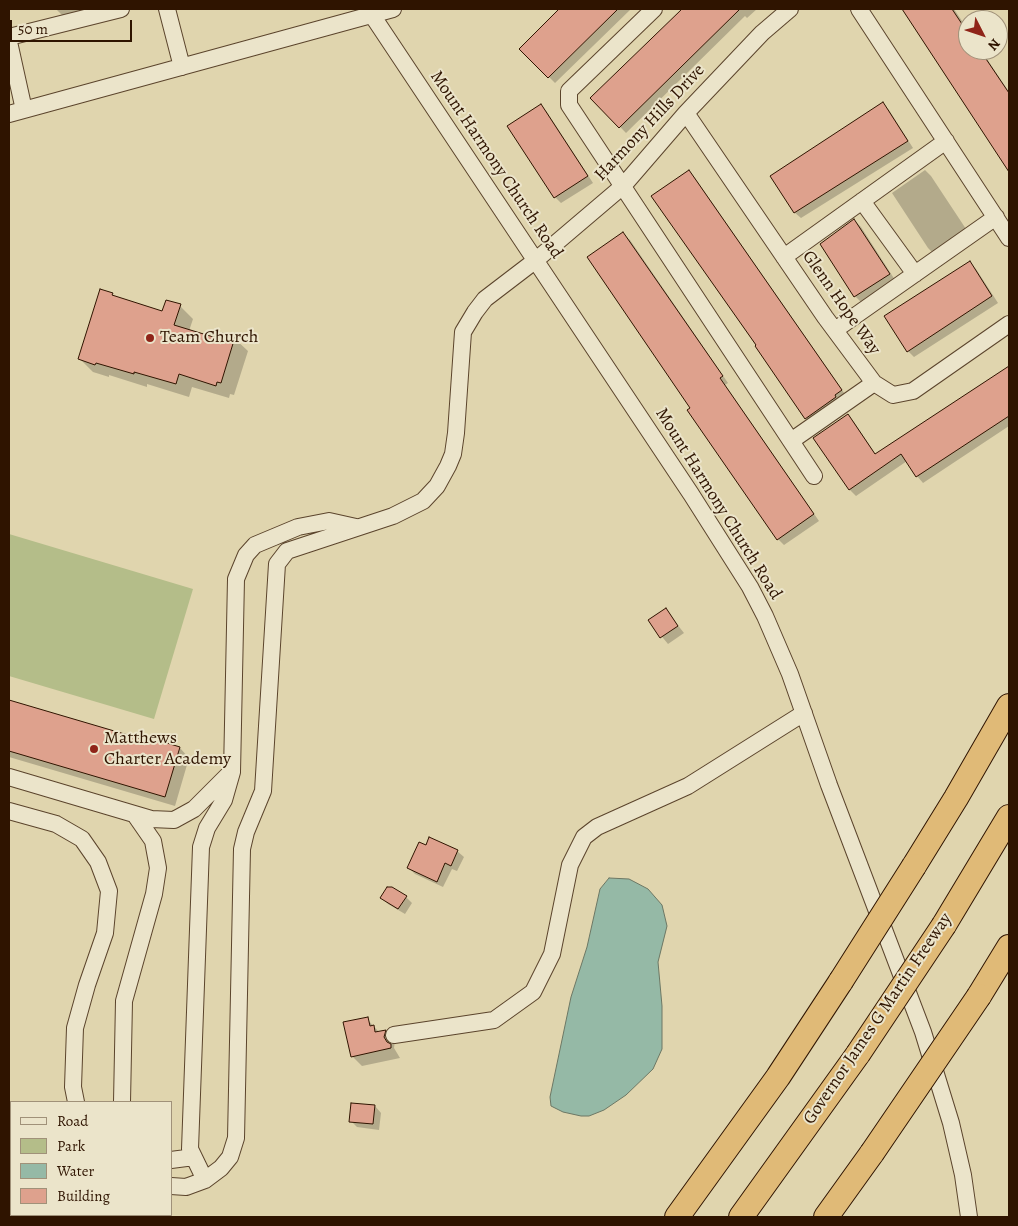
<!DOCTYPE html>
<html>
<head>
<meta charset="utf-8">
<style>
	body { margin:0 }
	#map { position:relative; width:1018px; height:1226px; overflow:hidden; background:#e0d5ae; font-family:Alegreya,serif }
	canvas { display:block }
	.frame { position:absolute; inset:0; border:10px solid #2f1400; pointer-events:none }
	.legend { position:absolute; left:10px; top:1101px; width:162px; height:115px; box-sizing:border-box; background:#ebe4ca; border:1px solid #a09179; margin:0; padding:6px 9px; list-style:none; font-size:15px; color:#2f1400 }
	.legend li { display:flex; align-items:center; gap:10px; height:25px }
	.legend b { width:25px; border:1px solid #a09179 }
	.north { position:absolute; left:958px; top:10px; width:50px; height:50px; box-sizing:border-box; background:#ebe4ca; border:1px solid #a09179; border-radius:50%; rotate:131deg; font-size:14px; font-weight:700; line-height:20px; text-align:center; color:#2f1400 }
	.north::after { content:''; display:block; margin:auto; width:18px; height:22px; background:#8f2418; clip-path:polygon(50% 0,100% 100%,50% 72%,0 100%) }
	.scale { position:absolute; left:10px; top:20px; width:122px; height:22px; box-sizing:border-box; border:2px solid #2f1400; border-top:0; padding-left:6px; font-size:15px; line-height:18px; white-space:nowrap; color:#2f1400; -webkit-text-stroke:4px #ebe4ca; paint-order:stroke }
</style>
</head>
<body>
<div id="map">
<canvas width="1018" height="1226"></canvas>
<div class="frame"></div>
<ul class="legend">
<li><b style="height:6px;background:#ebe4ca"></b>Road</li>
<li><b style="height:14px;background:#b4bd89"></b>Park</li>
<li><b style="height:14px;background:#95b9a6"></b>Water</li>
<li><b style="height:14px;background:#dea18d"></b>Building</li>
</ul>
<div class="north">N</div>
<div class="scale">50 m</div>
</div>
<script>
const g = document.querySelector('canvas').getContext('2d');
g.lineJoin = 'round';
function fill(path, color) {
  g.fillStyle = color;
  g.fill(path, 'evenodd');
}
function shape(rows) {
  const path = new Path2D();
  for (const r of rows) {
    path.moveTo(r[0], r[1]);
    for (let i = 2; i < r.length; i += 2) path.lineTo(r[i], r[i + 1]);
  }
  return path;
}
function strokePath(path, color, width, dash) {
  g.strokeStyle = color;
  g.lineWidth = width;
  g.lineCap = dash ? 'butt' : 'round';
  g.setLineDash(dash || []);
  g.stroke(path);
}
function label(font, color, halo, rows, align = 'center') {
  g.font = font + ' Alegreya,serif';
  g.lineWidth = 4;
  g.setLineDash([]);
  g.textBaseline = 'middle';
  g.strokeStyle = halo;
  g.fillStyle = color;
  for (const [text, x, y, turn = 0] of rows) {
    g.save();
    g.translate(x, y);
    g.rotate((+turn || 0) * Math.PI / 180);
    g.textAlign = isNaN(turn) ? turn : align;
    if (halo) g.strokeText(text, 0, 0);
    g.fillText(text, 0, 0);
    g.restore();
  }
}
const green = shape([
	[9,534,193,589,154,719,9,676]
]);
const water = shape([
	[609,878,629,879,648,889,662,905,667,926,658,962,662,1006,662,1049,653,1069,626,1095,604,1110,589,1116,581,1116,563,1112,551,1106,550,1097,571,997,587,947,600,889,609,878]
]);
const shadow = shape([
	[56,9,112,9,68,21],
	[561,9,631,9,555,83,521,49],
	[683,9,757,9,747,18,745,16,626,133,592,98],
	[903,9,954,9,968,30,968,50,981,50,1009,92,1009,169],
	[882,104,889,110,913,148,801,218,794,212],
	[541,105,547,112,593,183,561,203,555,197],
	[925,170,931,176,968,232,934,254,928,248,892,193],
	[689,171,695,178,847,397,812,425,806,418,653,196],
	[854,220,861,227,895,280,861,302,855,296],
	[623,234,630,240,728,383,725,385,819,521,784,545,778,539,692,408],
	[969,263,976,269,998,303,914,357,908,351],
	[112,294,116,298,163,312,180,306,193,319,189,331,221,341,234,338,248,351,234,395,230,394,229,398,192,387,189,397,147,384,147,387,109,375,109,377,93,372,80,359],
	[1008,368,1009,370,1009,426,923,483,917,476,907,461,856,496,850,490,815,438,848,415,854,422,876,455],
	[665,609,684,633,668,644,649,621],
	[9,701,156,744,180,748,189,758,175,806,9,757],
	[426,846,457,851,464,857,457,871,452,869,443,887,415,874,409,868],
	[406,897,412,903,405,914,388,904,382,898],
	[367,1019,379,1032,386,1031,395,1041,394,1048,400,1058,362,1066,352,1056],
	[375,1106,381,1113,379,1130,357,1127,351,1121]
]);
const building = shape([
	[559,9,618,9,548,78,519,49,559,9],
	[682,9,740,9,619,128,590,98,682,9],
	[902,9,952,9,968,33,968,50,980,50,1009,93,1009,172,902,9],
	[883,102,908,141,794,213,770,176,883,102],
	[541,104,588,176,554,198,507,126,541,104],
	[689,170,842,390,835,395,836,397,805,419,755,346,756,345,651,196,689,170],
	[854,219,890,274,854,297,820,244,854,219],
	[623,232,723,376,720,378,814,514,777,540,687,410,690,408,587,257,623,232],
	[970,261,992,296,907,352,884,316,970,261],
	[100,289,113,293,112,295,162,311,166,300,181,304,174,325,220,339,222,333,235,337,221,383,217,382,216,386,179,374,176,384,134,372,134,374,96,363,95,365,78,359,100,289],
	[1009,366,1009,416,916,477,901,454,849,490,813,438,848,414,875,454,1009,366],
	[666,608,678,626,660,638,648,620,666,608],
	[9,700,155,743,157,740,180,747,165,797,9,751,9,700],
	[429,837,458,850,451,866,445,863,437,882,407,868,419,842,426,845,429,837],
	[387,887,392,887,407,896,398,909,380,898,387,887],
	[368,1017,370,1026,374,1025,375,1032,386,1030,384,1037,387,1042,391,1044,391,1048,351,1057,343,1022,368,1017],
	[351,1103,375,1105,373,1124,349,1122,351,1103]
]);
const minor = shape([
	[167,9,182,67],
	[368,9,691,494,750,587,765,616,790,674,829,785,923,1032,951,1123,963,1175,969,1217],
	[654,9,569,91,569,105,814,476],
	[859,9,1009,238],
	[9,37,121,9],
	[9,42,24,110],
	[686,113,825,317,874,383,893,395,913,391,1009,324],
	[9,114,393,9],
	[862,201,915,274],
	[784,257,946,141],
	[835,330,996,217],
	[791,441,874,383],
	[9,777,151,819,174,820,194,809,230,773],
	[9,811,56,824,82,839,98,862,109,891,105,933,87,985,75,1028,73,1087,76,1102],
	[394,1035,494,1020,533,992,552,954,570,865,584,837,597,827,688,786,804,713],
	[122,1102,124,1001,154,894,158,868,153,841,135,815],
	[171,1160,194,1157],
	[205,1180,190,1149,201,847,207,828,224,800,232,772,236,579,246,555,255,545,298,527,329,521,356,527],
	[171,1186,186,1187,205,1180,221,1168,230,1157,236,1138,242,849,246,832,263,791,277,564,287,551,393,516,423,501,437,486,448,466,453,454,456,433,463,332,475,312,485,299,536,260,623,186,686,113,762,33,790,9]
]);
const highway = shape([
	[914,866,956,798,1009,706],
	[944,925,1009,817],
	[979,996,1009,947],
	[677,1217,778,1077,841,981],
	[741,1217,858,1054],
	[826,1217,872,1153]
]);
const highwayBridge = shape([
	[841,981,914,866],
	[858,1054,944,925],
	[872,1153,979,996]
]);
const markers = [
	[150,338,5,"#8f2418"],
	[94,749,5,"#8f2418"]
];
const streetNames = [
	["Harmony Hills Drive",650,123,-47],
	["Mount Harmony Church Road",496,165,56],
	["Glenn Hope Way",841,303,55],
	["Mount Harmony Church Road",718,504,58],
	["Governor James G Martin Freeway",878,1019,-56]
];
const poiNames = [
	["Team Church",160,338],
	["Matthews",104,739],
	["Charter Academy",104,760]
];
fill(green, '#b4bd89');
fill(water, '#95b9a6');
strokePath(water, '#6c7764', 1);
fill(shadow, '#0003');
fill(building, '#dea18d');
strokePath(building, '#2f1400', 1);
strokePath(minor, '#5b442c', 18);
strokePath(highway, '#2f1400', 26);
strokePath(minor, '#ebe4ca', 16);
strokePath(highway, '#e0ba77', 24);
strokePath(highwayBridge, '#2f1400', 26, []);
strokePath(highwayBridge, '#e0ba77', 24);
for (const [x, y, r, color] of markers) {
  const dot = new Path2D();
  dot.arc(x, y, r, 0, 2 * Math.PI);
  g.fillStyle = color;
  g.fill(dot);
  strokePath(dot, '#ebe4ca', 2);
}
label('18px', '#2f1400', '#ebe4ca', streetNames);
label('18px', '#2f1400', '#ebe4ca', poiNames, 'left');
</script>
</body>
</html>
